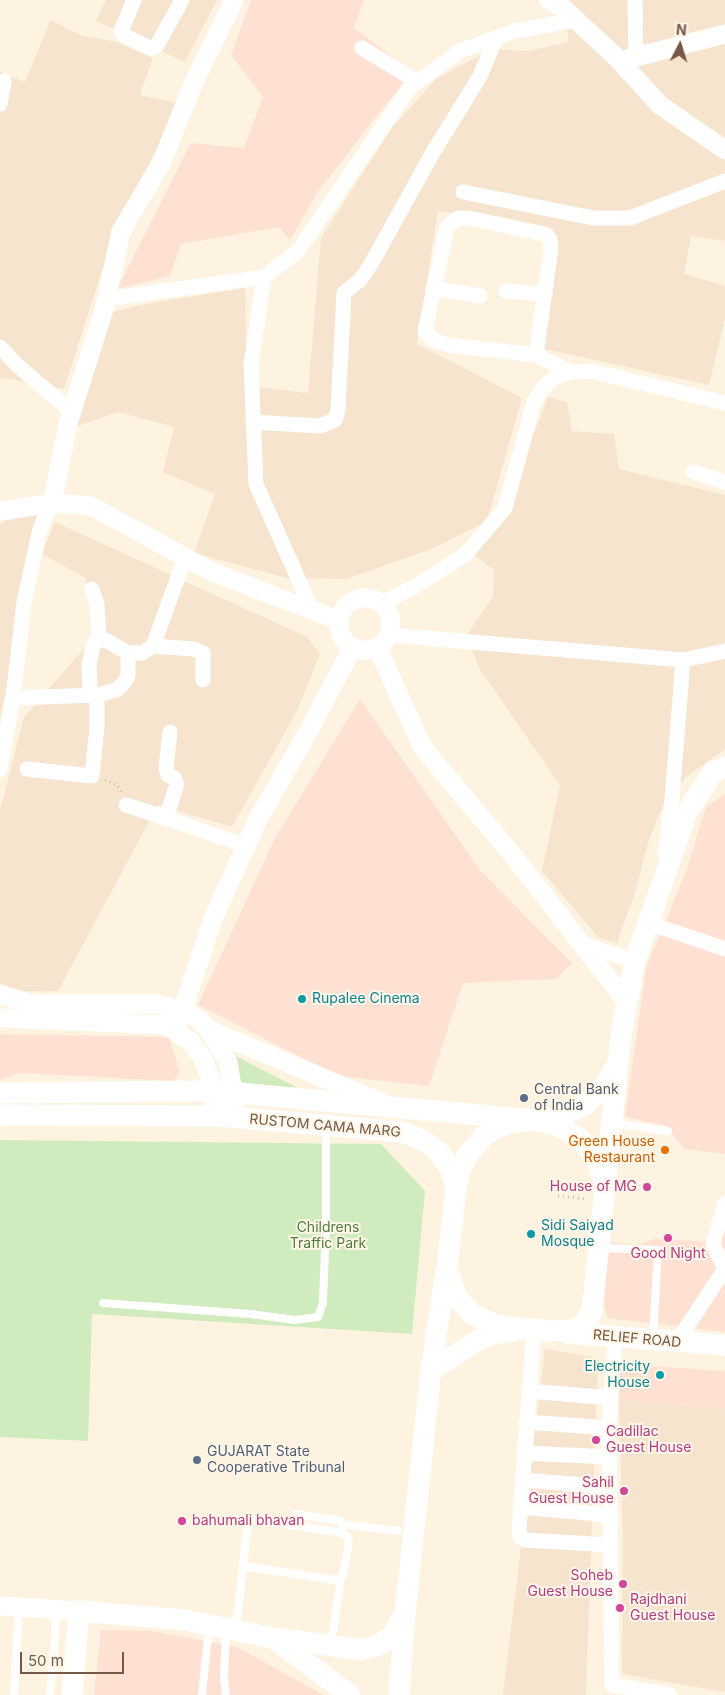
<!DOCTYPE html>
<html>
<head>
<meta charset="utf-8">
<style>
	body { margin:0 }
	#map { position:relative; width:725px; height:1695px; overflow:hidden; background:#fef3e0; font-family:Inter,sans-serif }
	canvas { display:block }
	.north { position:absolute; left:655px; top:20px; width:50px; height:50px; -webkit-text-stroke:4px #fff6e8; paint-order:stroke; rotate:5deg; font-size:14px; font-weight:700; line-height:20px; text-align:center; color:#765846 }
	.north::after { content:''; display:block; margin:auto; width:18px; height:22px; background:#765846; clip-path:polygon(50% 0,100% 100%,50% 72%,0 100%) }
	.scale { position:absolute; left:20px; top:1652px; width:104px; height:22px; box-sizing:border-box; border:2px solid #765846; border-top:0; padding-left:6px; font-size:15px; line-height:18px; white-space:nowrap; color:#765846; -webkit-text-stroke:4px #fff6e8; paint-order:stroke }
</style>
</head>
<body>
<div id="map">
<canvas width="725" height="1695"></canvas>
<div class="north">N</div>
<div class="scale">50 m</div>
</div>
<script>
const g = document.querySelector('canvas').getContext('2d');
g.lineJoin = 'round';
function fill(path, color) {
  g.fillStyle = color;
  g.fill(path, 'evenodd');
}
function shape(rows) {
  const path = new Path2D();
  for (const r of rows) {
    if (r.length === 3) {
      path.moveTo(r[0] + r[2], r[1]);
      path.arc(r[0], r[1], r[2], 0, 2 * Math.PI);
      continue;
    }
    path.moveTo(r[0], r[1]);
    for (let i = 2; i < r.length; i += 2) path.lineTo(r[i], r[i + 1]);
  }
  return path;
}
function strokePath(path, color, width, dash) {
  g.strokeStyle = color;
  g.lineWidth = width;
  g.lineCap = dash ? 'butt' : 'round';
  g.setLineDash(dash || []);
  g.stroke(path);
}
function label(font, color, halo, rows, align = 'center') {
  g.font = font + ' Inter,sans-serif';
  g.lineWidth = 4;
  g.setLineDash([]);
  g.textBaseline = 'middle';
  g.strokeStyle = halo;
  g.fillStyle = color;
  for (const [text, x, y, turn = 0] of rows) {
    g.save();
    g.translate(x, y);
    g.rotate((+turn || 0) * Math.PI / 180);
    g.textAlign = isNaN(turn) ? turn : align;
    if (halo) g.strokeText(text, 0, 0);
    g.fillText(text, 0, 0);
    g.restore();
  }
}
const residential = shape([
	[106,0,217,0,185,62,96,21],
	[566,0,725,0,725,241,691,236,684,274,725,286,725,318,709,385,540,348,553,229,438,211,417,344,522,398,487,521,434,548,346,579,287,578,194,553,215,494,163,472,174,427,118,412,75,427,112,312,151,303,245,288,247,386,308,393,321,238,392,128,436,79,492,49,529,51,568,42],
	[51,20,80,35,117,42,153,58,140,95,181,104,117,224,64,389,0,377,0,72,25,82],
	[548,397,567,402,572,431,614,434,619,469,725,495,725,749,686,777,660,812,648,843,635,893,617,943,599,938,542,871,560,785,479,668,467,634,493,597,494,570,474,555,511,492],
	[37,513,8,679,0,718,0,525,5,521],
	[55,522,307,637,320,654,297,711,232,827,158,805,58,991,0,992,0,811,24,717,95,636,86,578,42,554],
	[545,1349,598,1358,586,1695,503,1695],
	[619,1400,725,1409,725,1692,622,1674,623,1544]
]);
const commercial = shape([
	[251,0,364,0,354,28,414,73,386,104,317,193,290,240,279,227,181,244,170,276,117,289,191,143,244,148,263,97,231,55],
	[360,699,480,870,572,963,556,979,463,983,429,1086,338,1076,198,1005,274,840],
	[725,794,725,1154,684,1149,666,1126,625,1117,646,968,685,874,706,807],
	[0,1034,169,1037,180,1073,173,1081,21,1073,0,1079],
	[725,1227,725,1332,608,1318,601,1297,605,1242,637,1245,654,1239,720,1242],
	[620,1364,725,1371,725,1409,619,1400],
	[101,1630,151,1631,237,1647,323,1695,94,1695]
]);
const green = shape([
	[224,1050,298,1088,237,1082],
	[0,1140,381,1144,425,1191,412,1334,92,1314,88,1441,0,1437]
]);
const path = shape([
	[105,780,117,785,122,792],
	[558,1196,586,1199]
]);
const service = shape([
	[613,1123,668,1131],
	[601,1248,658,1250,653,1339],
	[103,1303,250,1314,295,1320,318,1317,323,1303,326,1222,326,1126],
	[296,1514,341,1521,343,1533],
	[343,1524,398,1531],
	[236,1628,243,1566],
	[331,1644,341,1578,343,1574,349,1542,348,1537,343,1533,257,1520,250,1522,247,1529,243,1566,335,1580,341,1578],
	[14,1695,19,1607],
	[50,1695,57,1610],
	[202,1695,209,1627],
	[226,1695,224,1678,226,1630]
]);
const minor = shape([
	[134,0,121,31,125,36,150,48,156,47,182,0],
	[635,0,636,57],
	[362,48,418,82],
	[0,104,4,81],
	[463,192,593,218,630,218,725,181],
	[264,277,251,364,256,484,313,612],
	[433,288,480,296],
	[506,291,545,294],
	[107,299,264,277,298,251,409,88,460,51,515,31,576,20],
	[0,347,17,365,72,412],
	[536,355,551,249,550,239,544,234,469,218,458,218,447,227,425,331,433,340,448,345,536,355,571,372],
	[253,422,320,426,335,420,338,410,344,293,360,280,370,266,432,154,480,76,496,38],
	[693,472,725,482],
	[381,604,416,586,466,554,505,508,534,402,543,388,555,377,571,372,591,371,725,403],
	[389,635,683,660,725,651],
	[153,646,185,558],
	[128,653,142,653,153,646,193,649,203,653,203,680],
	[90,695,89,665,93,645,99,640],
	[13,698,97,695,116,690,123,684,128,676,128,653,106,640,99,640,97,604,92,589],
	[170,732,166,768,168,775,174,778,177,784,166,818,246,846],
	[0,769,13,698,24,602,40,529,52,503],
	[27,769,92,776,97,727,97,695],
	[126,805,166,818],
	[665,856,672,799,683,660],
	[648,923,725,949],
	[582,944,635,961],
	[534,1330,519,1530,520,1536,525,1540,611,1545],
	[615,1337,609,1428,612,1685,670,1695],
	[676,1343,725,1269,713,1244,725,1203],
	[529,1391,611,1398],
	[526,1422,609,1428],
	[524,1453,610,1457],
	[523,1480,610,1487],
	[521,1507,610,1515]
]);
const tertiary = shape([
	[549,0,563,8,616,57,660,105,725,150],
	[620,61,725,34],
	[52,503,68,424,105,306,121,231,161,164,192,87,234,0],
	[0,511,52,503,91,506,212,572,340,621],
	[365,624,26],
	[377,647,423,748,515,858,627,1002],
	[0,994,29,1003,45,1004,156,1004,183,1010,199,1019,209,1030,228,1062,233,1092,234,1118],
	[0,1018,166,1025,191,1042,202,1057,210,1077,216,1116],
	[176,1030,213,919,258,819,308,732,353,647],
	[209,1030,383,1103],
	[0,1606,79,1611]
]);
const secondary = shape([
	[617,1065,602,1089,586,1104,562,1116,510,1123,497,1128,485,1135,467,1156,460,1171,456,1187,447,1269,457,1297,472,1314,498,1326,550,1331,572,1330,581,1326,592,1312,621,1035,635,961,687,812,713,772,725,767],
	[0,1093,214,1091,534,1120,559,1126,580,1139,595,1157,604,1181],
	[0,1115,219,1116,402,1132,423,1140,440,1153,451,1170,456,1187],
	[566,1333,725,1345],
	[431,1370,485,1336,513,1331],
	[276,1638,362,1650,379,1645,393,1634,404,1615],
	[72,1695,79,1611,185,1620,273,1638,350,1695],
	[399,1695,405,1613,431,1370,446,1271]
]);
const markers = [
	[302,999,5,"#0f9aa8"],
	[524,1098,5,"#5c6f8a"],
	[665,1150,5,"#e8710a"],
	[647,1187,5,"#d1479c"],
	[531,1234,5,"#0f9aa8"],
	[668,1238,5,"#d1479c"],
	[660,1375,5,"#0f9aa8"],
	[596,1440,5,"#d1479c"],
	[197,1460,5,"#5c6f8a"],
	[624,1491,5,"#d1479c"],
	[182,1521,5,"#d1479c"],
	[623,1584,5,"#d1479c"],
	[620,1608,5,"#d1479c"]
];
const cultureNames = [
	["Rupalee Cinema",312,999],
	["Sidi Saiyad",541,1226],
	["Mosque",541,1242],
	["Electricity",650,1367,"right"],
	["House",650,1383,"right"]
];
const serviceNames = [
	["Central Bank",534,1090],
	["of India",534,1106],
	["GUJARAT State",207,1452],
	["Cooperative Tribunal",207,1468]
];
const streetNames = [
	["RUSTOM CAMA MARG",325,1126,5],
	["RELIEF ROAD",637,1339,5]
];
const foodNames = [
	["Green House",655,1142],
	["Restaurant",655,1158]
];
const hotelNames = [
	["House of MG",637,1187],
	["Good Night",668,1254,"center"],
	["Cadillac",606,1432,"left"],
	["Guest House",606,1448,"left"],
	["Sahil",614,1483],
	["Guest House",614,1499],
	["bahumali bhavan",192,1521,"left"],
	["Soheb",613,1576],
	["Guest House",613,1592],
	["Rajdhani",630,1600,"left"],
	["Guest House",630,1616,"left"]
];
const parkNames = [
	["Childrens",328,1228],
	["Traffic Park",328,1244]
];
fill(residential, '#f6e4ce');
fill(commercial, '#ffe1d3');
fill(green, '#d0ecbe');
strokePath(path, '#dab399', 2.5, [1, 4]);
strokePath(service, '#fff', 8);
strokePath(minor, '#fff', 15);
strokePath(tertiary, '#fff', 19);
strokePath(secondary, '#fff', 21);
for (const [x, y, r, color] of markers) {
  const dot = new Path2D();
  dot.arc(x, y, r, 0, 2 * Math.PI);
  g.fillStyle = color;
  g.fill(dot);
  strokePath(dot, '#fff6e8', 2);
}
label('14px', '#0d838f', '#fff6e8', cultureNames, 'left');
label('14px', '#4e5e75', '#fff6e8', serviceNames, 'left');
label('14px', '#765846', '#fff6e8', streetNames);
label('14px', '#c56008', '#fff6e8', foodNames, 'right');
label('14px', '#b23c85', '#fff6e8', hotelNames, 'right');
label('14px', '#4f7d3d', '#fff6e8', parkNames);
</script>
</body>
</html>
